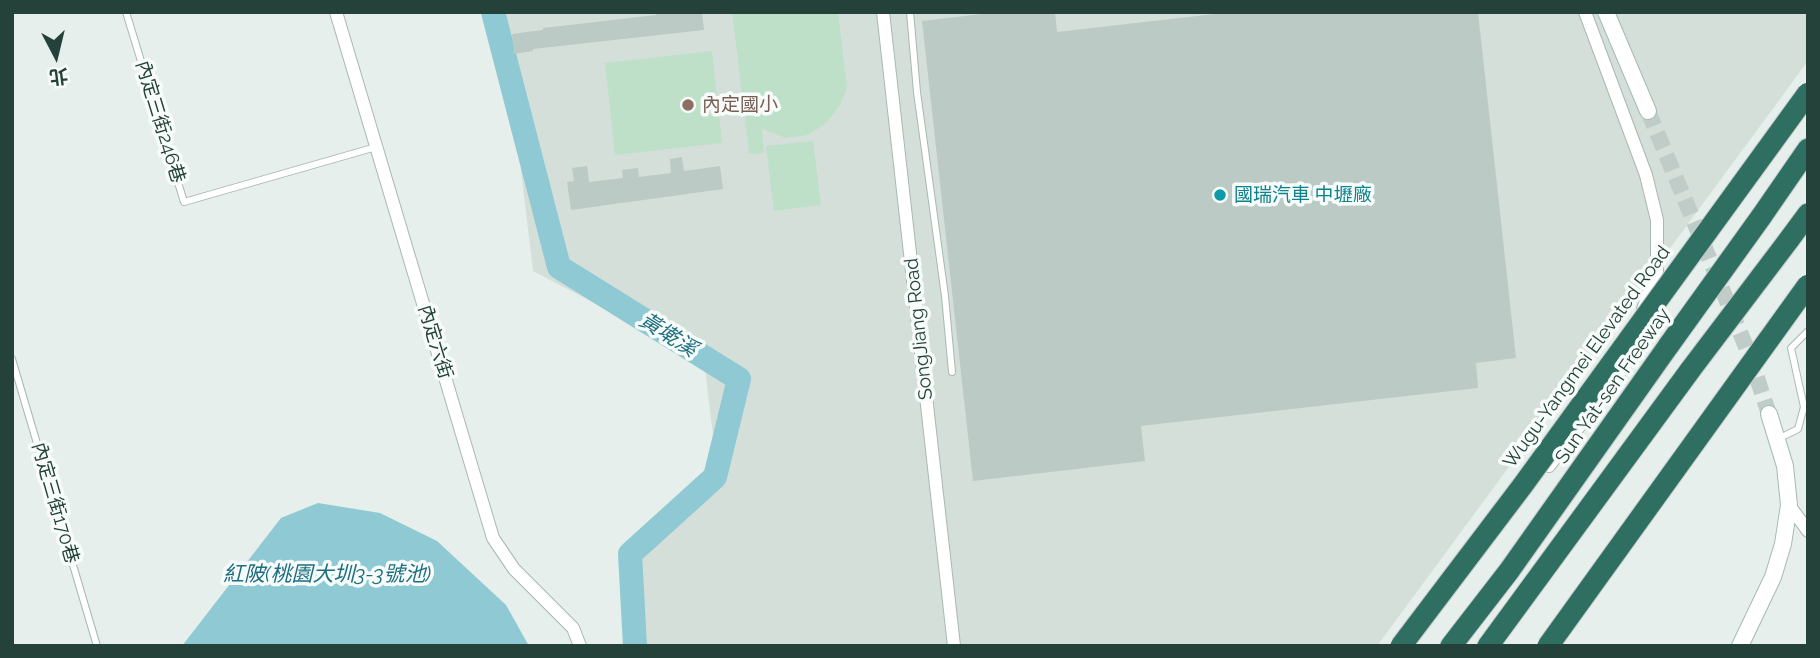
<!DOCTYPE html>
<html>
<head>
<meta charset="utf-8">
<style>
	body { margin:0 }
	#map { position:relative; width:1820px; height:658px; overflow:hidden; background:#e6efeb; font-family:Raleway,"Noto Sans TC",sans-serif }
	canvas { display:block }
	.frame { position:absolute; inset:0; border:14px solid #24423a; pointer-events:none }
	.north { position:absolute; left:21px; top:21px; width:70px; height:70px; -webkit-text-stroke:5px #f7fbf9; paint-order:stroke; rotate:173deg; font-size:19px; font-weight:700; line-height:28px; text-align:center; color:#24423a }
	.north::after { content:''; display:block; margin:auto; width:24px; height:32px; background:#24423a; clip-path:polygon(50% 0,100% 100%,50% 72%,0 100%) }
</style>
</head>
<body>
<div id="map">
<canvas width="1820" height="658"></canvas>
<div class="frame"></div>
<div class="north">北</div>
</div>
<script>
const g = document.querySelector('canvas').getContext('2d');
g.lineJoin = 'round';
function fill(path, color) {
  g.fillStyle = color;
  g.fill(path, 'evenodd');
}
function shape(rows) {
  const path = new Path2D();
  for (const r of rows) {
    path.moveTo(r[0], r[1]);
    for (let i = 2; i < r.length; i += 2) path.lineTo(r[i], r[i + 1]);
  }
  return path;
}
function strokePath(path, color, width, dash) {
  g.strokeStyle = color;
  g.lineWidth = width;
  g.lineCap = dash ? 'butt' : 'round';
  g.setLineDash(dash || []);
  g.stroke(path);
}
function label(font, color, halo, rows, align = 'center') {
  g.font = font + ' Raleway,"Noto Sans TC",sans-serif';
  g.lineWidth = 7;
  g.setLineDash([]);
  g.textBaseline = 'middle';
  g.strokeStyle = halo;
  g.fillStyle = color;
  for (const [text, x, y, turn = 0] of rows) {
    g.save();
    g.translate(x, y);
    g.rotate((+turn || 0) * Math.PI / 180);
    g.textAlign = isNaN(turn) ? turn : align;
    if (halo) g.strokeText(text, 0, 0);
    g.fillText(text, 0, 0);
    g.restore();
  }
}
const built = shape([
	[502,12,1808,12,1808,61,1377,646,627,646,623,577,719,484,704,361,533,271]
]);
const green = shape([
	[732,12,838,12,847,87,840,105,826,123,808,135,786,138,762,129,764,153,749,154],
	[712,51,722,143,615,155,605,63],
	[813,141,821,205,774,211,766,146]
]);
const water = shape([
	[318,503,380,513,437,541,506,605,529,646,182,646,281,518]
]);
const river = shape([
	[493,12,559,267,739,379,715,477,630,554,635,646]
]);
const building = shape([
	[656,12,702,12,704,30,533,49,533,51,514,54,512,34,543,30,543,28,656,15],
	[999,12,1055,12,1057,32,1232,12,1478,12,1516,358,1476,363,1478,388,1141,426,1145,461,973,481,922,21],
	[682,157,684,171,720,166,723,189,571,210,567,182,574,181,572,168,587,166,589,182,623,178,622,170,638,168,639,177,671,173,670,159]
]);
const secondaryTunnel = shape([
	[1648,111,1749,354,1769,414]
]);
const lane = shape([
	[126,12,184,202,376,147],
	[910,12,917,92,945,296,952,372],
	[12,359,97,646],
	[1778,439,1798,429,1804,407,1791,348,1808,331]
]);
const street = shape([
	[336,12,493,538,514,569,573,628,580,646],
	[883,12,954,646],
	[1585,12,1646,175,1657,220,1657,271,1643,309],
	[1549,466,1619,374,1626,355],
	[1789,505,1808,531]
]);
const secondary = shape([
	[1606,12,1648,111],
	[1740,646,1773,577,1783,544,1789,505,1785,466,1769,414]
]);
const highway = shape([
	[1761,217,1808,149],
	[1788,241,1808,214],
	[1451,646,1509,571,1669,345],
	[1488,646,1691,369]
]);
const highwayBridge = shape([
	[1669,345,1761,217],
	[1691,369,1788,241],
	[1401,646,1523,485,1808,93],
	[1548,646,1808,285]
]);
const markers = [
	[688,105,7,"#8d6e63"],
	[1220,195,7,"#0f9aa8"]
];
const educationNames = [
	["內定國小",702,105]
];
const streetNames = [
	["內定三街246巷",160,122,73],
	["SongJiang Road",919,329,-96],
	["內定六街",435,342,73],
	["Wugu-Yangmei Elevated Road",1587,357,-54],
	["Sun Yat-sen Freeway",1613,386,-55],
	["內定三街170巷",55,503,74]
];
const cultureNames = [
	["國瑞汽車 中壢廠",1234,195]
];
const waterNames = [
	["黃墘溪",668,335,32],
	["紅陂(桃園大圳3-3號池)",327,575]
];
fill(built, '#d4dfda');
fill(green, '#bfe0c8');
fill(water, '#8ec9d4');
strokePath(river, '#8ec9d4', 24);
fill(building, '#bbcac4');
strokePath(secondaryTunnel, '#bfccc8', 16, [16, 8]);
strokePath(lane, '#a8b8b2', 8);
strokePath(street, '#a8b8b2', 14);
strokePath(secondary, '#a4bbb3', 18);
strokePath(highway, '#c2cac8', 23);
strokePath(lane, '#fff', 6);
strokePath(street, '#fff', 12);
strokePath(secondary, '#fff', 16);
strokePath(highway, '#2f6f62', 21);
strokePath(highwayBridge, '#c2cac8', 23, []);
strokePath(highwayBridge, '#2f6f62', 21);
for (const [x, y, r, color] of markers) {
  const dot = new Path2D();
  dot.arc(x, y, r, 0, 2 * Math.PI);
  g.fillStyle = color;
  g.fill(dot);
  strokePath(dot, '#f7fbf9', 2.5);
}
label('19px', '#785e54', '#f7fbf9', educationNames, 'left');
label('19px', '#24423a', '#f7fbf9', streetNames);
label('19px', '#0d838f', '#f7fbf9', cultureNames, 'left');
label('italic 21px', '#1c6f80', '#f7fbf9', waterNames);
</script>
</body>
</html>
